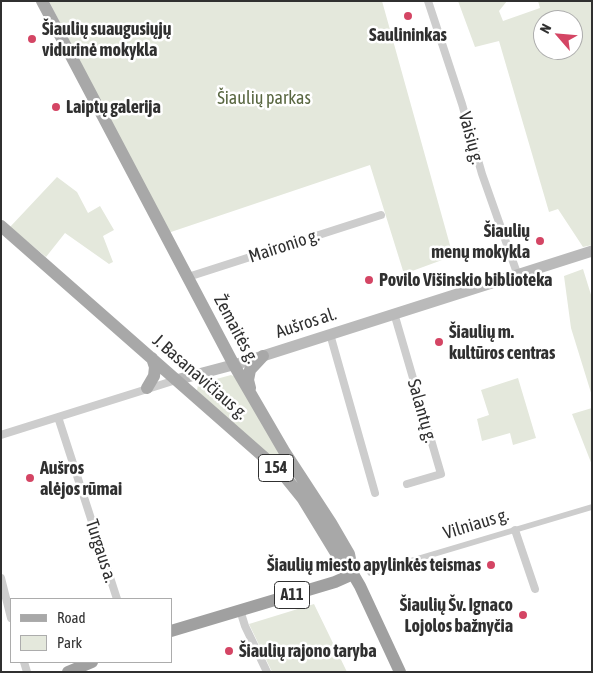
<!DOCTYPE html>
<html>
<head>
<meta charset="utf-8">
<style>
	body { margin:0 }
	#map { position:relative; width:593px; height:673px; overflow:hidden; background:#fff; font-family:"Asap Condensed",sans-serif }
	canvas { display:block }
	.frame { position:absolute; inset:0; border:2px solid #303030; pointer-events:none }
	.legend { position:absolute; left:10px; top:598px; width:162px; height:65px; box-sizing:border-box; background:#fff; border:1px solid #acacac; margin:0; padding:6px 9px; list-style:none; font-size:15px; color:#303030 }
	.legend li { display:flex; align-items:center; gap:10px; height:25px }
	.legend b { width:25px; border:1px solid #acacac }
	.north { position:absolute; left:533px; top:10px; width:50px; height:50px; box-sizing:border-box; background:#fff; border:1px solid #acacac; border-radius:50%; rotate:297deg; font-size:14px; font-weight:700; line-height:20px; text-align:center; color:#303030 }
	.north::after { content:''; display:block; margin:auto; width:18px; height:22px; background:#d44564; clip-path:polygon(50% 0,100% 100%,50% 72%,0 100%) }
</style>
</head>
<body>
<div id="map">
<canvas width="593" height="673"></canvas>
<div class="frame"></div>
<ul class="legend">
<li><b style="height:6px;background:#a8a8a8"></b>Road</li>
<li><b style="height:14px;background:#e4e8dc"></b>Park</li>
</ul>
<div class="north">N</div>
</div>
<script>
const g = document.querySelector('canvas').getContext('2d');
g.lineJoin = 'round';
function fill(path, color) {
  g.fillStyle = color;
  g.fill(path, 'evenodd');
}
function shape(rows) {
  const path = new Path2D();
  for (const r of rows) {
    path.moveTo(r[0], r[1]);
    for (let i = 2; i < r.length; i += 2) path.lineTo(r[i], r[i + 1]);
  }
  return path;
}
function strokePath(path, color, width, dash) {
  g.strokeStyle = color;
  g.lineWidth = width;
  g.lineCap = dash ? 'butt' : 'round';
  g.setLineDash(dash || []);
  g.stroke(path);
}
function label(font, color, halo, rows, align = 'center') {
  g.font = font + ' "Asap Condensed",sans-serif';
  g.lineWidth = 5;
  g.setLineDash([]);
  g.textBaseline = 'middle';
  g.strokeStyle = halo;
  g.fillStyle = color;
  for (const [text, x, y, turn = 0] of rows) {
    g.save();
    g.translate(x, y);
    g.rotate((+turn || 0) * Math.PI / 180);
    g.textAlign = isNaN(turn) ? turn : align;
    if (halo) g.strokeText(text, 0, 0);
    g.fillText(text, 0, 0);
    g.restore();
  }
}
const green = shape([
	[49,1,382,1,453,256,404,274,370,165,165,234],
	[458,1,507,1,499,11,503,21,540,8,538,1,592,1,592,245,583,247,558,209,549,212,499,41,475,47],
	[543,20,573,20,573,50,543,50],
	[57,177,77,192,88,213,100,206,114,230,103,236,113,262,109,264,65,233,46,257,10,227],
	[583,269,592,298,592,396,571,328,564,276],
	[231,375,236,377,276,447,288,469,287,471,197,391,198,384],
	[518,378,536,438,513,445,510,433,482,441,477,419,489,415,481,390],
	[592,408,592,465,572,414],
	[314,604,347,672,272,672,249,624]
]);
const pedestrian = shape([
	[370,573,592,507]
]);
const minor = shape([
	[428,1,462,104,482,174,517,273],
	[188,277,381,215],
	[394,313,441,474,407,484],
	[330,334,375,493],
	[58,417,117,599],
	[1,435,176,380],
	[515,530,535,589],
	[1,578,11,618],
	[240,610,245,626,267,672],
	[24,662,27,672]
]);
const secondary = shape([
	[176,380,244,362,592,251]
]);
const primary = shape([
	[42,1,234,365,284,451,331,523,349,554,353,574],
	[1,226,282,473,303,499,339,558,353,574],
	[147,388,154,376,155,367,152,358],
	[250,388,248,380,250,370,263,356]
]);
const trunk = shape([
	[171,631,335,582,353,574,360,586,400,672],
	[68,672,92,662]
]);
const markers = [
	[408,16,5,"#d44564"],
	[32,39,5,"#d44564"],
	[56,107,5,"#d44564"],
	[540,241,5,"#d44564"],
	[369,280,5,"#d44564"],
	[439,342,5,"#d44564"],
	[30,478,5,"#d44564"],
	[491,565,5,"#d44564"],
	[523,615,5,"#d44564"],
	[229,651,5,"#d44564"]
];
const shields = [
	[276,468,35],
	[292,595,35]
];
const shieldNames = [
	["154",276,468],
	["A11",292,595]
];
const poiNames = [
	["Šiaulių suaugusiųjų",42,29],
	["vidurinė mokykla",42,50],
	["Saulininkas",408,35,"center"],
	["Laiptų galerija",66,107],
	["Šiaulių",530,231,"right"],
	["menų mokykla",530,252,"right"],
	["Povilo Višinskio biblioteka",379,280],
	["Šiaulių m.",449,332],
	["kultūros centras",449,353],
	["Aušros",40,468],
	["alėjos rūmai",40,489],
	["Šiaulių miesto apylinkės teismas",481,565,"right"],
	["Šiaulių Šv. Ignaco",513,605,"right"],
	["Lojolos bažnyčia",513,626,"right"],
	["Šiaulių rajono taryba",239,651]
];
const parkNames = [
	["Šiaulių parkas",264,98]
];
const streetNames = [
	["Vaisių g.",471,138,75],
	["Maironio g.",284,246,-18],
	["Aušros al.",306,323,-18],
	["Žemaitės g.",236,329,62],
	["J. Basanavičiaus g.",200,377,41],
	["Salantų g.",422,411,74],
	["Vilniaus g.",476,524,-17],
	["Turgaus a.",101,551,72]
];
fill(green, '#e4e8dc');
strokePath(pedestrian, '#cdcdcd', 5.5);
strokePath(minor, '#cdcdcd', 8);
strokePath(secondary, '#bababa', 11);
strokePath(primary, '#a8a8a8', 12);
strokePath(trunk, '#a0a0a0', 12);
for (const [x, y, r, color] of markers) {
  const dot = new Path2D();
  dot.arc(x, y, r, 0, 2 * Math.PI);
  g.fillStyle = color;
  g.fill(dot);
  strokePath(dot, '#fff', 2);
}
for (const [x, y, w] of shields) {
  const box = new Path2D();
  box.roundRect(x - w / 2, y - 13.5, w, 27, 4);
  g.fillStyle = '#fff';
  g.fill(box);
  strokePath(box, '#303030', 1);
}
label('bold 16px', '#303030', null, shieldNames);
label('bold 18px', '#303030', '#fff', poiNames, 'left');
label('18px', '#596741', '#fff', parkNames);
label('18px', '#303030', '#fff', streetNames);
</script>
</body>
</html>
